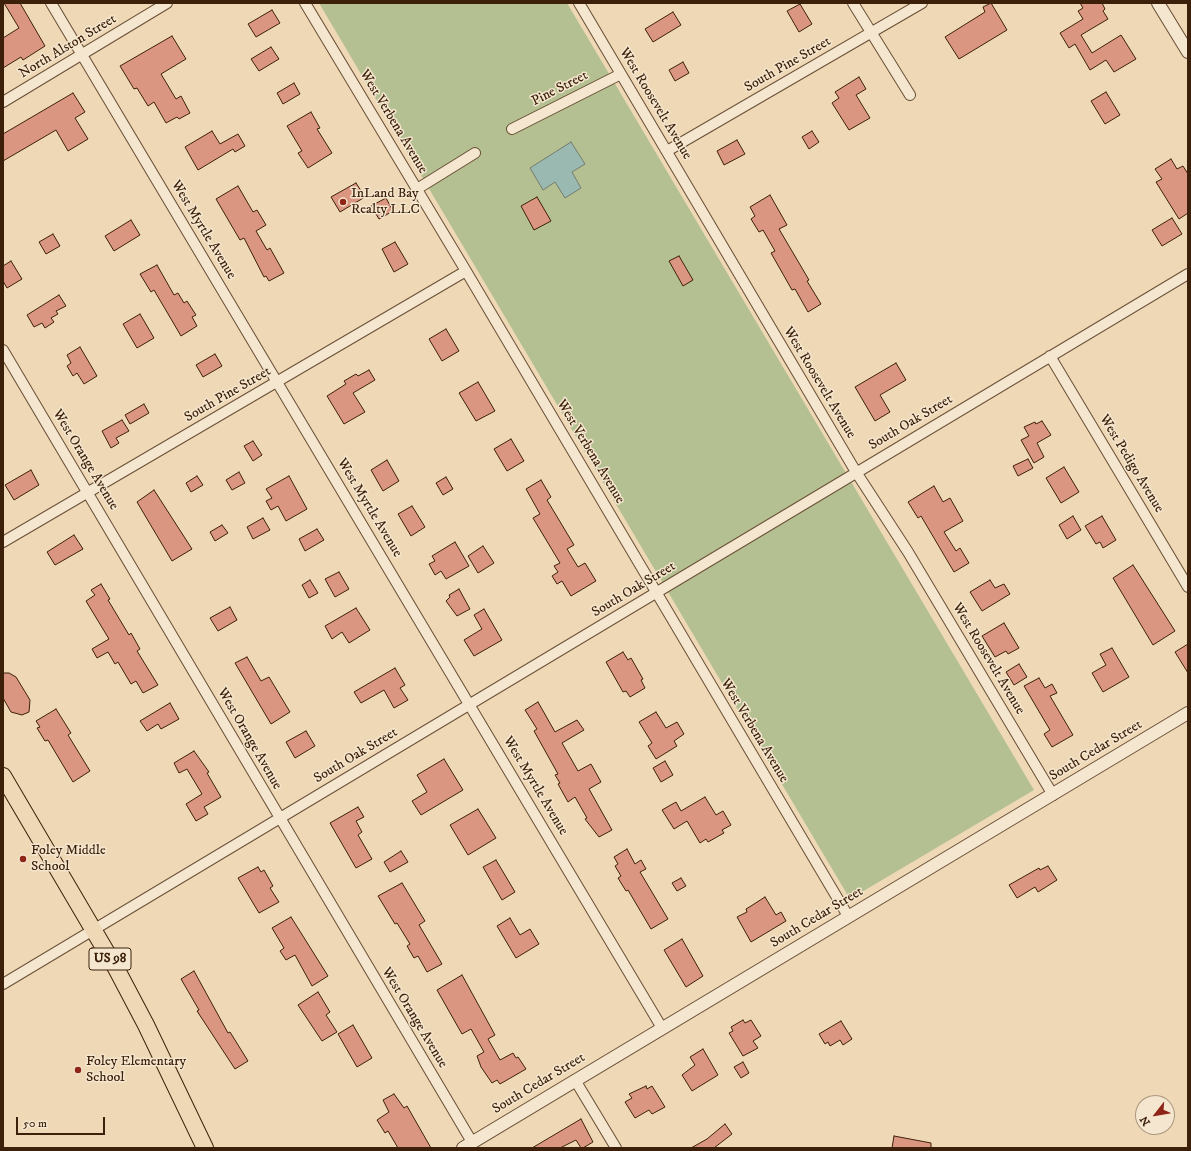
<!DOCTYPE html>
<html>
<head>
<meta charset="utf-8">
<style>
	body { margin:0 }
	#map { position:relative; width:1191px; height:1151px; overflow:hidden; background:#eed8b5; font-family:"IM FELL DW Pica",serif }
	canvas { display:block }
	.frame { position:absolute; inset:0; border:4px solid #3d200a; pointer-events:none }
	.north { position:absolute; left:1135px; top:1095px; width:40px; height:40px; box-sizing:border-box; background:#f4e6cf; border:1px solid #ab9780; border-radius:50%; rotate:239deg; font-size:11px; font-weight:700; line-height:16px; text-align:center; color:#3d200a }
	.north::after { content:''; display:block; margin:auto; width:14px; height:18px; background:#8f2418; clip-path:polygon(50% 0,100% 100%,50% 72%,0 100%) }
	.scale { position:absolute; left:16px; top:1117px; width:89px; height:18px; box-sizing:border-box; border:2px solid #3d200a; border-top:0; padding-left:5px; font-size:12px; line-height:14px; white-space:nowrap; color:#3d200a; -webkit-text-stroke:3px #f4e6cf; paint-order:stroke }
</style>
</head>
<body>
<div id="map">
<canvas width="1191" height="1151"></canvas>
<div class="frame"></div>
<div class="north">N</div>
<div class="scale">50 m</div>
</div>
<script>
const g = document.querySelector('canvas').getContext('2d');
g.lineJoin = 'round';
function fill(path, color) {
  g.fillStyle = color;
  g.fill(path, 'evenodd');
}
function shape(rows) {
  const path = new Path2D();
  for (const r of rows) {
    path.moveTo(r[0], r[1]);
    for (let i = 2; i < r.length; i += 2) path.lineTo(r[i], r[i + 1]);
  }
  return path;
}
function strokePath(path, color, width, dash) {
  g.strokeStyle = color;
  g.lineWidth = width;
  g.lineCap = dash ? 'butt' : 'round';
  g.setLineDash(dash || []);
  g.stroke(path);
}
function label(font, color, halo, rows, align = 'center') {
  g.font = font + ' "IM FELL DW Pica",serif';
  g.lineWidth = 3;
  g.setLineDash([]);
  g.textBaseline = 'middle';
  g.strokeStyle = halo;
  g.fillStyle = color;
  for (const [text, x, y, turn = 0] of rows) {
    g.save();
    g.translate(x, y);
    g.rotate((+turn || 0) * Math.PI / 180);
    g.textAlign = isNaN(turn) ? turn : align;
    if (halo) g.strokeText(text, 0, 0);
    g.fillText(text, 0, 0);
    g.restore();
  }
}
const green = shape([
	[319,3,567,3,1034,790,850,899]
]);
const water = shape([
	[571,142,585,164,572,172,581,188,565,198,555,182,543,190,530,168,571,142]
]);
const building = shape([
	[4,3,20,3,45,46,23,60,21,57,3,68,3,38,19,28,4,3],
	[991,3,1007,30,959,59,945,37,985,12,983,7,991,3],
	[1080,3,1102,3,1105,9,1103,11,1108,19,1081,35,1092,53,1121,35,1136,59,1114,72,1106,60,1090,70,1075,44,1069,48,1060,33,1083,19,1078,11,1083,8,1080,3],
	[800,4,812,24,799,32,787,11,800,4],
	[272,10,280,23,256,37,248,24,272,10],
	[673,12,681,25,653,42,645,29,673,12],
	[172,36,186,59,161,74,176,99,181,96,190,113,179,119,177,117,166,123,154,102,148,106,137,88,134,89,120,66,172,36],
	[271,47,279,59,259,71,251,59,271,47],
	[683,62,689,73,675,81,669,70,683,62],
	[859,77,866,89,856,95,870,118,849,130,832,103,839,98,835,92,859,77],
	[294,83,300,94,283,104,277,93,294,83],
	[1106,92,1120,115,1105,124,1091,101,1106,92],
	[73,93,85,112,75,118,88,139,68,151,56,130,3,161,3,134,73,93],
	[311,112,320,128,317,129,332,153,308,168,298,153,302,151,287,126,311,112],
	[212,131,220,144,238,134,245,146,235,152,233,149,198,170,185,147,212,131],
	[812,131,819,142,809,149,802,137,812,131],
	[737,140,745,154,724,165,717,151,737,140],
	[1171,159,1177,169,1183,166,1188,174,1188,213,1179,219,1156,182,1162,179,1155,169,1171,159],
	[356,183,365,197,340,212,331,197,356,183],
	[238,186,253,212,257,210,266,225,256,231,267,250,270,248,284,273,269,281,266,276,264,277,244,238,240,240,216,199,238,186],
	[770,195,787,225,779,229,809,280,807,281,821,304,808,312,795,289,792,290,771,253,775,251,763,230,759,232,751,219,755,216,750,207,770,195],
	[537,197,551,221,534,230,521,206,537,197],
	[386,198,393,211,379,219,371,206,386,198],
	[1172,218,1182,234,1162,246,1152,230,1172,218],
	[131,220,140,235,114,251,105,236,131,220],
	[53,234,60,246,46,254,39,242,53,234],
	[395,242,408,264,394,272,382,249,395,242],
	[679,256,693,280,683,286,669,261,679,256],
	[11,261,22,279,7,288,3,281,3,266,11,261],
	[157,265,174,295,178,293,184,303,187,301,196,315,192,317,197,326,181,336,154,290,151,292,140,274,157,265],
	[59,295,66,306,56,311,58,314,51,318,54,322,45,328,42,323,34,327,27,315,59,295],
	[140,314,154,338,137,348,123,324,140,314],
	[446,329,459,351,442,361,429,339,446,329],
	[80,347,97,376,84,384,77,373,73,376,67,366,71,363,67,355,80,347],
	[215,354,222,366,203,377,196,365,215,354],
	[896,363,906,380,880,395,890,412,875,421,855,387,896,363],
	[369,370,375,380,353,393,365,412,344,424,327,396,346,384,344,381,356,374,358,376,369,370],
	[478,382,495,411,476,421,459,393,478,382],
	[144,404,149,413,130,424,125,415,144,404],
	[122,420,129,431,116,438,119,443,111,448,102,431,122,420],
	[1042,421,1051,435,1037,443,1044,457,1034,463,1021,440,1029,436,1024,427,1035,422,1036,424,1042,421],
	[511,439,524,461,507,471,494,449,511,439],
	[253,441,262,455,253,461,244,446,253,441],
	[1028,459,1033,468,1018,476,1013,466,1028,459],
	[387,460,399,481,383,491,371,470,387,460],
	[1064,467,1079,492,1061,503,1046,478,1064,467],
	[31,470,39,485,14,500,5,485,31,470],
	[239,472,245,483,232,490,226,480,239,472],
	[197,476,203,485,191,492,186,483,197,476],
	[289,476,307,509,286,521,278,506,271,510,266,501,272,498,266,489,289,476],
	[446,477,453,489,443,495,436,483,446,477],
	[541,480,551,497,547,500,574,545,567,549,578,567,585,563,596,581,571,596,562,581,557,584,552,576,558,572,554,566,560,563,533,518,540,514,526,489,541,480],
	[934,486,943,502,950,498,963,521,944,532,956,551,960,548,969,563,954,572,921,516,918,518,908,502,934,486],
	[154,490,192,549,172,561,137,502,154,490],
	[412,506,425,527,411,536,398,514,412,506],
	[1073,516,1081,530,1067,539,1059,525,1073,516],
	[1102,516,1116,540,1103,548,1100,542,1096,544,1085,526,1102,516],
	[263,518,270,530,253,539,247,527,263,518],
	[222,525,228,533,215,541,210,532,222,525],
	[317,529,324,540,305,551,299,539,317,529],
	[74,535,83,549,55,565,47,552,74,535],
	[455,542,469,566,446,579,441,571,435,575,429,564,435,561,432,556,455,542],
	[483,546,494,563,478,573,468,556,483,546],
	[1133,565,1175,631,1153,645,1113,578,1133,565],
	[339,572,349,589,335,597,325,579,339,572],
	[310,580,318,593,309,598,302,585,310,580],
	[990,580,995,588,1004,584,1010,594,982,611,970,592,990,580],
	[101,584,110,599,108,600,129,635,131,633,140,649,137,651,158,685,143,693,136,681,131,684,118,662,115,664,108,652,97,658,92,649,109,639,86,601,95,595,91,590,101,584],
	[459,589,470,609,457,616,446,601,450,597,449,595,459,589],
	[230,607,237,620,218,631,210,618,230,607],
	[356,608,370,630,349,643,342,632,332,639,325,626,356,608],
	[484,609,502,640,474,656,464,640,482,629,474,615,484,609],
	[1004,623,1019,648,1008,654,1006,651,995,657,982,636,1004,623],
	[1188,644,1188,673,1175,652,1188,644],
	[1112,648,1129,677,1103,692,1092,673,1106,665,1100,654,1112,648],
	[623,652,628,660,631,658,643,679,641,680,645,688,630,697,626,691,623,692,606,662,623,652],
	[247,657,261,681,269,677,290,712,271,724,235,663,247,657],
	[1019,664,1027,677,1014,685,1006,672,1019,664],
	[395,668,405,685,400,688,408,700,394,708,384,690,361,703,354,692,395,668],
	[3,673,9,673,16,677,30,700,29,712,22,715,11,712,3,698,3,673],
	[1039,678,1045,688,1052,684,1057,693,1050,696,1073,735,1052,747,1044,734,1050,730,1024,686,1039,678],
	[538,702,555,732,577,720,584,730,562,743,578,771,591,764,601,782,589,789,612,830,599,837,585,819,587,818,575,797,568,802,558,784,560,783,555,775,558,774,534,731,537,729,525,710,538,702],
	[170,703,179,719,161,729,158,724,147,731,140,721,170,703],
	[56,709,71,733,68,735,90,771,73,782,51,745,48,740,45,741,37,728,40,727,36,721,56,709],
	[656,712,666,728,677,722,684,734,674,741,677,746,656,759,648,746,652,743,639,722,656,712],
	[306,731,315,746,295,758,286,742,306,731],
	[194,751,209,772,207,773,221,797,204,807,208,814,196,821,186,804,202,794,187,769,179,773,174,763,194,751],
	[444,759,463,790,421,815,412,801,427,792,417,775,444,759],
	[665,761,673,775,661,782,653,768,665,761],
	[705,797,716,815,723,811,731,825,722,830,724,833,708,842,706,839,700,843,687,821,674,829,662,810,676,802,681,811,705,797],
	[358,807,364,817,356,821,362,832,358,835,372,859,356,868,330,823,358,807],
	[478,809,496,838,468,855,450,825,478,809],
	[627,849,635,864,641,860,646,869,640,872,668,919,651,929,628,890,626,891,618,878,621,876,615,866,618,864,614,857,627,849],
	[401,851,408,862,390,872,384,862,401,851],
	[496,860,515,892,502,900,483,867,496,860],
	[1048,866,1057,880,1038,892,1035,887,1017,898,1009,885,1039,868,1040,870,1048,866],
	[258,867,261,872,264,870,273,886,270,888,279,902,259,913,238,878,258,867],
	[681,878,686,886,677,891,672,883,681,878],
	[402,883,425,921,419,925,442,964,427,972,418,956,414,958,407,946,410,944,397,923,395,924,378,896,402,883],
	[765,897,776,915,781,912,786,921,751,942,737,917,747,912,746,909,751,906,765,897],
	[291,917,328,976,312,986,295,955,286,960,280,951,284,948,272,928,291,917],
	[510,918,520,935,530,929,539,944,516,958,497,926,510,918],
	[682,939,703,976,686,987,664,950,682,939],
	[194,971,228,1033,230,1032,248,1061,235,1069,197,1011,199,1010,181,979,194,971],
	[462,975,495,1035,488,1039,500,1060,513,1053,516,1058,518,1057,526,1069,500,1084,497,1080,492,1083,481,1067,477,1056,484,1052,471,1029,462,1034,437,990,462,975],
	[318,992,330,1012,326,1015,337,1032,322,1041,298,1005,318,992],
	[743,1020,745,1023,751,1020,761,1036,753,1041,758,1048,743,1056,729,1033,733,1031,731,1027,743,1020],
	[841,1021,852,1039,843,1045,840,1040,830,1046,828,1042,825,1044,819,1034,841,1021],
	[353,1025,372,1058,357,1067,338,1034,353,1025],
	[703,1049,718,1075,692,1091,682,1075,695,1065,690,1057,703,1049],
	[743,1062,749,1073,741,1078,734,1067,743,1062],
	[646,1086,647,1089,652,1086,665,1107,652,1114,649,1110,635,1118,625,1102,632,1098,629,1094,646,1086],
	[394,1094,404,1108,407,1106,431,1148,398,1148,388,1131,385,1133,377,1120,389,1112,383,1100,394,1094],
	[581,1119,593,1142,583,1148,581,1148,576,1140,560,1148,532,1148,581,1119],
	[725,1124,732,1134,714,1148,691,1148,707,1139,725,1124],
	[894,1136,931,1143,931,1148,892,1148,894,1136]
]);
const minor = shape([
	[51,3,662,1028],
	[305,3,466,271,848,916],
	[579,3,856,472,908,552,1053,795],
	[853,3,910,95],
	[3,102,167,3],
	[512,129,621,74],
	[667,151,922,3],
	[417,189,475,153],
	[3,350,472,1142],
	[1050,356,1188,587],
	[3,542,466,271],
	[3,984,1188,274],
	[575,1080,616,1148]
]);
const tertiary = shape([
	[1158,3,1188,52],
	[463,1148,1188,713]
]);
const primary = shape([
	[3,776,117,970,146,1025,205,1148]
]);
const markers = [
	[343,202,4,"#8f2418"],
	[23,859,4,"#8f2418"],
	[78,1070,4,"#8f2418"]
];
const shields = [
	[110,959,42]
];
const shieldNames = [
	["US 98",110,959]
];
const streetNames = [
	["North Alston Street",68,47,-31],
	["South Pine Street",788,65,-30],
	["Pine Street",560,89,-27],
	["West Roosevelt Avenue",655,104,59],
	["West Verbena Avenue",393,122,59],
	["West Myrtle Avenue",203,230,59],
	["West Roosevelt Avenue",819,383,59],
	["South Pine Street",228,395,-30],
	["South Oak Street",911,423,-31],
	["West Verbena Avenue",590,452,59],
	["West Orange Avenue",85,460,59],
	["West Pedigo Avenue",1131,464,59],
	["West Myrtle Avenue",369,508,59],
	["South Oak Street",634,590,-31],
	["West Roosevelt Avenue",988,659,59],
	["West Verbena Avenue",754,731,59],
	["West Orange Avenue",249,739,60],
	["South Cedar Street",1096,751,-31],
	["South Oak Street",356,756,-31],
	["West Myrtle Avenue",535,786,59],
	["South Cedar Street",817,918,-31],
	["West Orange Avenue",414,1018,59],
	["South Cedar Street",539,1084,-31]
];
const poiNames = [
	["InLand Bay",351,194],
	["Realty LLC",351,210],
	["Foley Middle",31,851],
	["School",31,867],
	["Foley Elementary",86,1062],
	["School",86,1078]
];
fill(green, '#b4c091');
fill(water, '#99b9b1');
strokePath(water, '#747c6e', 1);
fill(building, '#db9682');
strokePath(building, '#3d200a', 1);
strokePath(minor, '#694e35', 12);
strokePath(tertiary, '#694e35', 14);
strokePath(primary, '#3d200a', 18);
strokePath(minor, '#f4e6cf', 10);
strokePath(tertiary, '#f4e6cf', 12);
strokePath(primary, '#eed8b5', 16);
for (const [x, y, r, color] of markers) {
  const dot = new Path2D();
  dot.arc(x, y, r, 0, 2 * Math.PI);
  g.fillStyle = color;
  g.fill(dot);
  strokePath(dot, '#f4e6cf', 1.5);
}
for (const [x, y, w] of shields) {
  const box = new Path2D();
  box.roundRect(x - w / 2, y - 11, w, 22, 3);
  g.fillStyle = '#f4e6cf';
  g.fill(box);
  strokePath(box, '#3d200a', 1);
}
label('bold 13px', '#3d200a', null, shieldNames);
label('14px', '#3d200a', '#f4e6cf', streetNames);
label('14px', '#3d200a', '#f4e6cf', poiNames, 'left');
</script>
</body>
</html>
